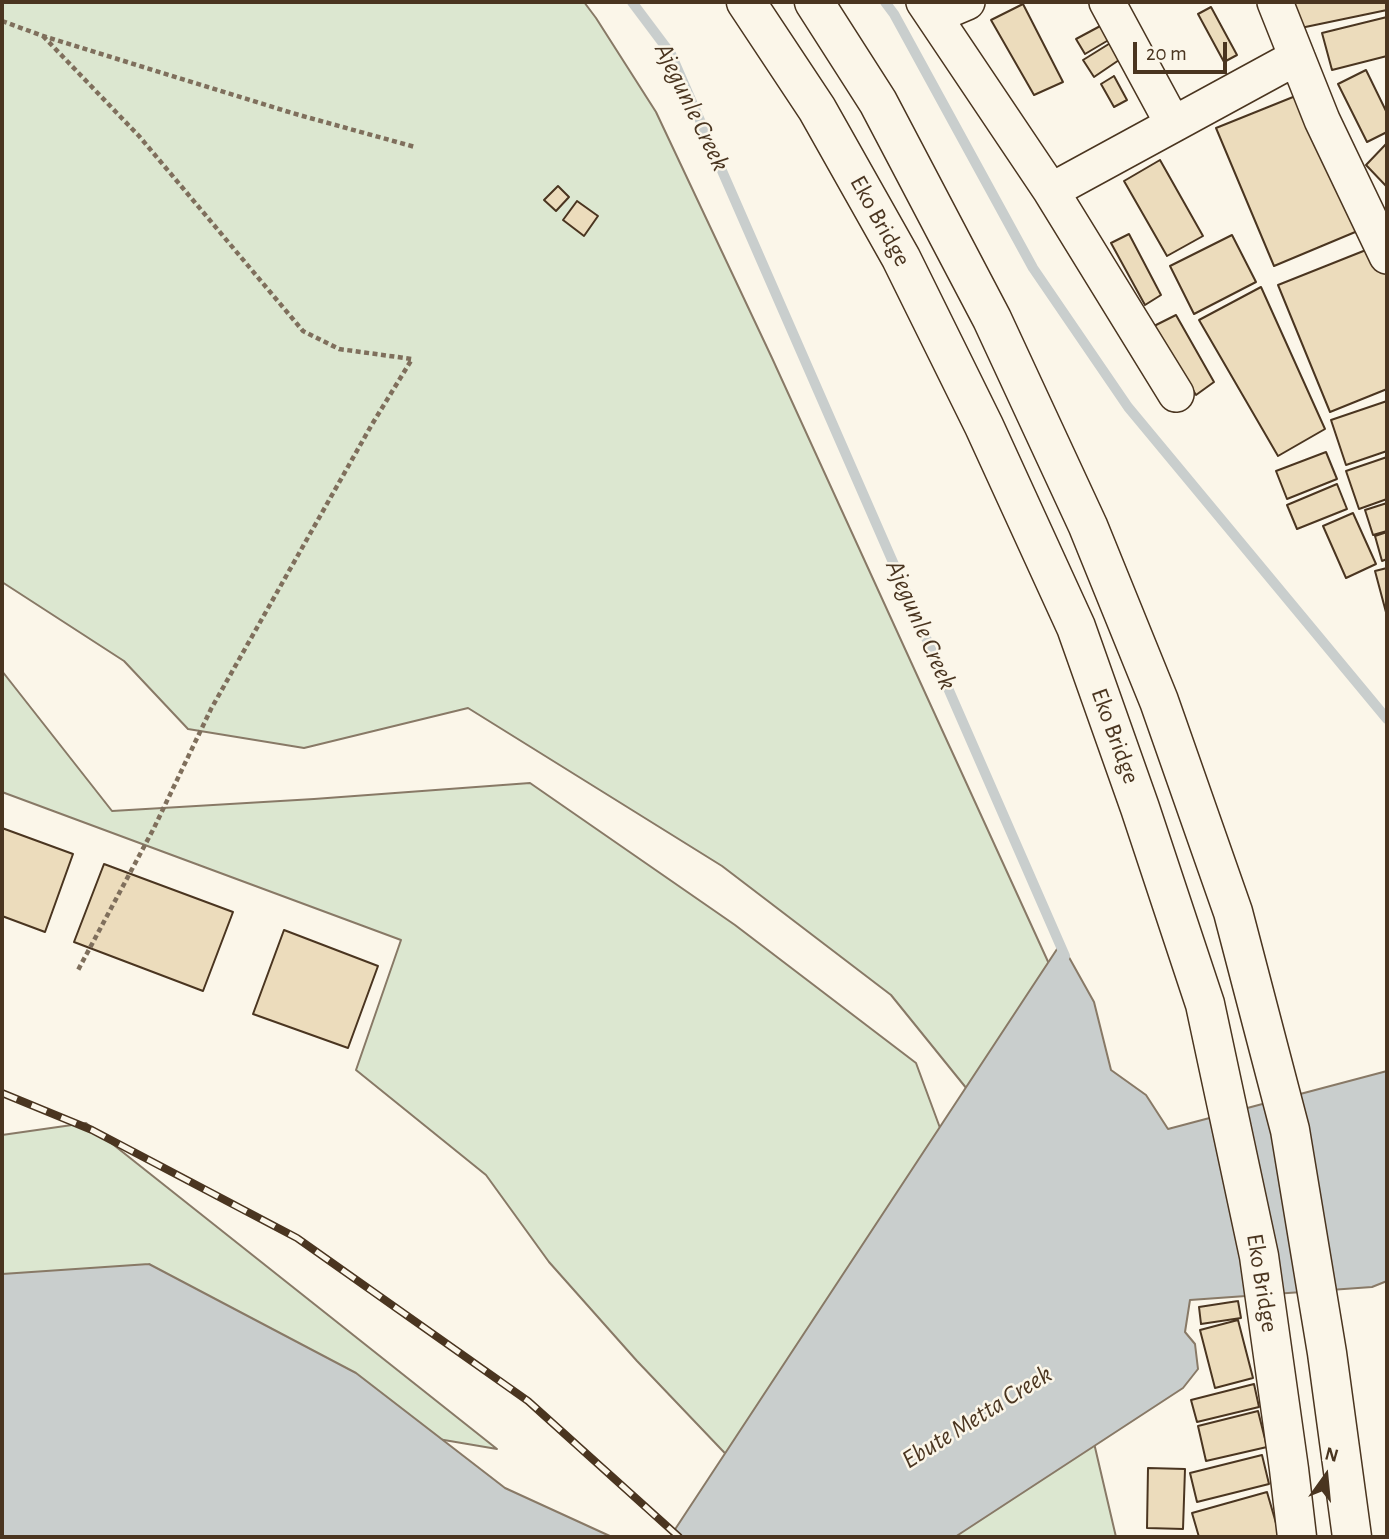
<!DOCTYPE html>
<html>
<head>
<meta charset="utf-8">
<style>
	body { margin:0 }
	#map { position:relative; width:1389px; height:1539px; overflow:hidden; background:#fbf6e9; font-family:"Alegreya Sans",sans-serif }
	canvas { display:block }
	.frame { position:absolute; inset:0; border:4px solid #4a3520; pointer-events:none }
	.north { position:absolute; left:1291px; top:1441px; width:70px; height:70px; -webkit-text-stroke:5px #fbf6e9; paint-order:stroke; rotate:15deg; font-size:19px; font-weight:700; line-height:28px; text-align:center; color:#4a3520 }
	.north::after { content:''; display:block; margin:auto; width:24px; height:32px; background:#4a3520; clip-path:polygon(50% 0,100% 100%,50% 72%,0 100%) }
	.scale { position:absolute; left:1133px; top:42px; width:94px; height:32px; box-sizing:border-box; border:4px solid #4a3520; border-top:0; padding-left:9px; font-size:21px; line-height:24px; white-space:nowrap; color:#4a3520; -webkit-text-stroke:5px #fbf6e9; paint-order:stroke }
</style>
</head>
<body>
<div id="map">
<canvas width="1389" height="1539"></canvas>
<div class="frame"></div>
<div class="north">N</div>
<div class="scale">20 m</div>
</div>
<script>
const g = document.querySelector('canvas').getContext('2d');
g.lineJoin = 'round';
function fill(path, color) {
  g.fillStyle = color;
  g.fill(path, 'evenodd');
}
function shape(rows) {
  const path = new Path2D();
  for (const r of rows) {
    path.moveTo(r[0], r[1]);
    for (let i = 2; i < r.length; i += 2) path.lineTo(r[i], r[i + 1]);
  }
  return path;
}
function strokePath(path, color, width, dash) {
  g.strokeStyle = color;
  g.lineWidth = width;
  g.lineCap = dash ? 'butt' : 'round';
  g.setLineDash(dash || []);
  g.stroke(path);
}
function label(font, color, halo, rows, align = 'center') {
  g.font = font + ' "Alegreya Sans",sans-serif';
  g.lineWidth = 5;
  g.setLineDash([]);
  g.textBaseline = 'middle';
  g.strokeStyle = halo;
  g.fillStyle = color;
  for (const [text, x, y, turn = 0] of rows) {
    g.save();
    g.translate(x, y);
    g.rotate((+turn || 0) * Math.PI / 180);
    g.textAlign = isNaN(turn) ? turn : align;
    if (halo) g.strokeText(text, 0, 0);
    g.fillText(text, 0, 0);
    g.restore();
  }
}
const green = shape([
	[2,2,584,2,596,18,656,112,772,358,1050,966,988,1115,891,995,722,866,468,708,304,748,188,729,124,661,2,582,2,2],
	[2,671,112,811,314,799,530,783,735,925,916,1063,943,1136,740,1469,637,1361,549,1262,486,1175,356,1070,401,940,2,792,2,671],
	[86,1123,497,1449,2,1365,2,1135,86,1123],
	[1094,1443,1116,1537,913,1537,1094,1443]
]);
const water = shape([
	[1061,943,1094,1002,1111,1070,1146,1095,1168,1129,1387,1071,1387,1281,1372,1287,1190,1300,1185,1332,1195,1344,1198,1369,1183,1388,955,1537,670,1537,1061,943],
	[149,1264,356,1373,505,1488,612,1537,2,1537,2,1274,149,1264]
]);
const stream = shape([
	[632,2,671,54,1065,956],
	[885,2,894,14,1033,268,1128,407,1387,719]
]);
const building = shape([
	[1284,2,1387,2,1387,10,1291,30,1284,2],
	[1023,4,1063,82,1034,95,991,20,1023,4],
	[1211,7,1237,55,1224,62,1198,14,1211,7],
	[1387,17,1387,56,1332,70,1322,33,1387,17],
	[1104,24,1112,38,1085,54,1076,39,1104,24],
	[1112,42,1122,58,1094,77,1083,60,1112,42],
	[1366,70,1387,113,1387,132,1367,142,1338,84,1366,70],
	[1114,76,1127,100,1114,107,1101,84,1114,76],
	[1303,93,1360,230,1274,266,1216,128,1303,93],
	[1387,143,1387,187,1366,165,1387,143],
	[1160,160,1203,236,1167,256,1124,181,1160,160],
	[558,186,569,197,556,211,544,200,558,186],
	[577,201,598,216,584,236,563,220,577,201],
	[1129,234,1161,295,1145,305,1111,243,1129,234],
	[1232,235,1256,282,1194,314,1170,266,1232,235],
	[1376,246,1387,274,1387,389,1330,412,1278,285,1376,246],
	[1261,287,1325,429,1278,456,1199,320,1261,287],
	[1176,315,1214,382,1196,395,1154,326,1176,315],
	[1387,401,1387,451,1346,465,1331,420,1387,401],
	[1326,452,1337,479,1287,499,1276,471,1326,452],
	[1387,457,1387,499,1359,509,1346,471,1387,457],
	[1337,484,1347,509,1297,529,1287,505,1337,484],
	[1387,503,1387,531,1373,535,1365,510,1387,503],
	[1353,513,1376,564,1346,578,1323,526,1353,513],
	[1387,532,1387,559,1382,561,1375,536,1387,532],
	[1387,568,1387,616,1375,571,1387,568],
	[2,828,73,854,45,932,2,916,2,828],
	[104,864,233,912,203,991,74,942,104,864],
	[284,930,378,966,348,1048,253,1014,284,930],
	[1238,1301,1241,1318,1201,1324,1199,1307,1238,1301],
	[1238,1320,1253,1378,1215,1388,1200,1330,1238,1320],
	[1254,1384,1259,1407,1197,1422,1191,1400,1254,1384],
	[1258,1411,1267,1447,1206,1461,1198,1426,1258,1411],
	[1262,1455,1269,1484,1197,1502,1190,1473,1262,1455],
	[1148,1468,1185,1469,1183,1529,1147,1528,1148,1468],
	[1267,1492,1280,1537,1199,1537,1192,1513,1267,1492]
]);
const path = shape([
	[2,21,43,36,292,113,415,147],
	[43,36,139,136,303,331,339,349,412,359,371,426,211,709,154,828,77,972]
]);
const minor = shape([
	[924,2,1051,191,1297,57],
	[1107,2,1173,124],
	[1275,2,1322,120,1387,256],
	[934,16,967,2],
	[1051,191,1176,394]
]);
const highway = shape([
	[746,2,817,109,901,258,984,426,1076,627,1140,808,1205,1004,1259,1256,1289,1469,1297,1537],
	[814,2,878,102,992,319,1088,526,1159,701,1233,912,1290,1130,1327,1353,1352,1537]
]);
const rail = shape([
	[2,1093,92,1130,297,1238,528,1401,679,1537]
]);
const streetNames = [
	["Eko Bridge",880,221,61],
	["Eko Bridge",1115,736,70],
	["Eko Bridge",1262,1283,81]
];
const waterNames = [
	["Ajegunle Creek",692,107,64],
	["Ajegunle Creek",921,625,66],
	["Ebute Metta Creek",977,1417,-32]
];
fill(green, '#dce7d0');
strokePath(green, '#887966', 2);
fill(water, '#c9cecd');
strokePath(water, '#887966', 2);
strokePath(stream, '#c9cecd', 10);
fill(building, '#ecdcbc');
strokePath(building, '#4a3520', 2);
strokePath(minor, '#4a3520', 38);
strokePath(highway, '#4a3520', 41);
strokePath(path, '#7f6f5c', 4.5, [5, 3.5]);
strokePath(minor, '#fbf6e9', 35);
strokePath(highway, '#fbf6e9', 38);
strokePath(rail, '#4a3520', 8);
strokePath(rail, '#fbf6e9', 5, [16]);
label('24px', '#4a3520', '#fbf6e9', streetNames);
label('italic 26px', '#4a3520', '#fbf6e9', waterNames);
</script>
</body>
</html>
